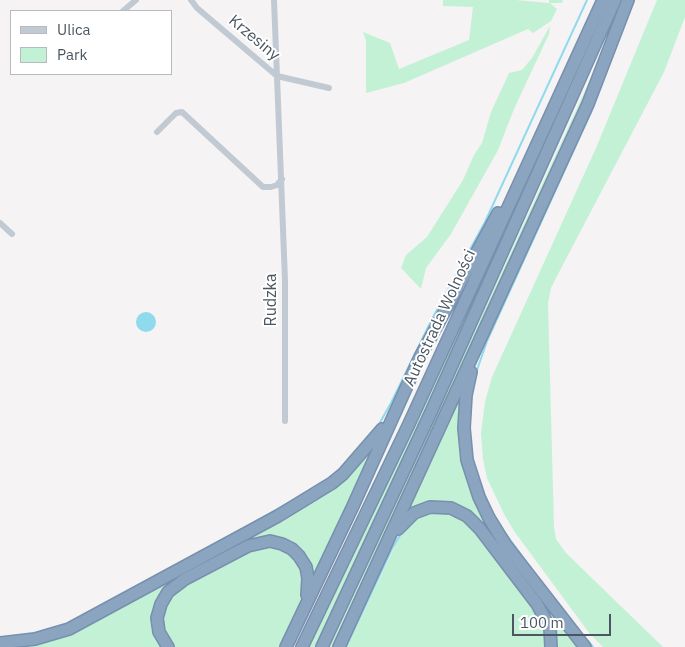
<!DOCTYPE html>
<html>
<head>
<meta charset="utf-8">
<style>
	body { margin:0 }
	#map { position:relative; width:685px; height:647px; overflow:hidden; background:#f5f3f3; font-family:"IBM Plex Sans",sans-serif }
	canvas { display:block }
	.legend { position:absolute; left:10px; top:10px; width:162px; height:65px; box-sizing:border-box; background:#fff; border:1px solid #b7bbc0; margin:0; padding:6px 9px; list-style:none; font-size:15px; color:#4a5661 }
	.legend li { display:flex; align-items:center; gap:10px; height:25px }
	.legend b { width:25px; border:1px solid #b7bbc0 }
	.scale { position:absolute; left:512px; top:614px; width:99px; height:22px; box-sizing:border-box; border:2px solid #4a5661; border-top:0; padding-left:6px; font-size:15px; line-height:18px; white-space:nowrap; color:#4a5661; -webkit-text-stroke:4px #fff; paint-order:stroke }
</style>
</head>
<body>
<div id="map">
<canvas width="685" height="647"></canvas>
<ul class="legend">
<li><b style="height:6px;background:#c1cad2"></b>Ulica</li>
<li><b style="height:14px;background:#c3f1d5"></b>Park</li>
</ul>
<div class="scale">100 m</div>
</div>
<script>
const g = document.querySelector('canvas').getContext('2d');
g.lineJoin = 'round';
function fill(path, color) {
  g.fillStyle = color;
  g.fill(path, 'evenodd');
}
function shape(rows) {
  const path = new Path2D();
  for (const r of rows) {
    if (r.length === 3) {
      path.moveTo(r[0] + r[2], r[1]);
      path.arc(r[0], r[1], r[2], 0, 2 * Math.PI);
      continue;
    }
    path.moveTo(r[0], r[1]);
    for (let i = 2; i < r.length; i += 2) path.lineTo(r[i], r[i + 1]);
  }
  return path;
}
function strokePath(path, color, width, dash) {
  g.strokeStyle = color;
  g.lineWidth = width;
  g.lineCap = dash ? 'butt' : 'round';
  g.setLineDash(dash || []);
  g.stroke(path);
}
function label(font, color, halo, rows, align = 'center') {
  g.font = font + ' "IBM Plex Sans",sans-serif';
  g.lineWidth = 4;
  g.setLineDash([]);
  g.textBaseline = 'middle';
  g.strokeStyle = halo;
  g.fillStyle = color;
  for (const [text, x, y, turn = 0] of rows) {
    g.save();
    g.translate(x, y);
    g.rotate((+turn || 0) * Math.PI / 180);
    g.textAlign = isNaN(turn) ? turn : align;
    if (halo) g.strokeText(text, 0, 0);
    g.fillText(text, 0, 0);
    g.restore();
  }
}
const green = shape([
	[443,0,516,0,549,3,549,0,563,0,562,3,550,3,557,9,551,21,533,33,528,29,404,83,366,93,366,41,363,32,390,43,399,69,469,40,473,7,443,6],
	[607,0,611,0,425,415,318,647,307,647],
	[657,0,685,0,685,17,664,72,556,278,551,288,548,303,554,527,556,539,566,553,663,647,603,647,590,634,514,531,504,514,487,478,483,459,481,433,485,402,492,377,596,148],
	[550,26,549,34,514,109,498,150,451,234,426,268,421,289,401,268,406,255,427,237,463,180,474,155,482,143,491,112,509,73,522,70,532,58],
	[593,73,597,74,335,647,330,647],
	[465,379,472,488,582,647,555,647,555,637,457,506,404,516],
	[375,445,314,582,311,573,275,538,162,594,162,647,18,647,32,644,313,499],
	[431,512,440,512,453,515,463,521,475,533,539,617,545,634,545,647,347,647,400,536,413,521,420,516],
	[270,545,287,550,302,567,304,595,282,647,172,647,161,627,163,607,177,590,241,552]
]);
const water = shape([
	[146,322,10]
]);
const stream = shape([
	[576,117,587,92],
	[476,373,487,341,591,112,634,0],
	[378,426,391,403,432,319,485,222,587,0],
	[233,534,288,503],
	[506,534,527,563],
	[588,641,593,647],
	[346,647,392,549,402,532]
]);
const minor = shape([
	[191,0,197,8,277,76,329,88],
	[274,0,285,280,285,421],
	[123,11,136,0],
	[157,132,176,113,182,112,263,187,271,187,277,185,282,179],
	[0,223,12,234]
]);
const motorway = shape([
	[471,372,466,395,464,428,467,460,479,497,489,518,505,544,585,647],
	[398,529,414,513,430,507,451,508,467,516,480,529,537,604,550,628,551,647],
	[0,643,35,639,69,629,278,516,332,483,343,474,382,429],
	[168,647,159,632,157,618,161,604,168,592,185,579,248,546,270,541,282,544,292,549,299,556,306,567,308,578,307,595],
	[286,647,353,506,420,357,498,213],
	[302,647,409,424,603,0],
	[322,647,431,412,615,0],
	[339,647,588,104,628,0]
]);
const streetNames = [
	["Krzesiny",254,38,40],
	["Rudzka",271,300,-90],
	["Autostrada Wolności",440,318,-65]
];
fill(green, '#c3f1d5');
fill(water, '#90daee');
strokePath(stream, '#90daee', 2);
strokePath(motorway, '#7690ad', 14);
strokePath(minor, '#c1cad2', 6);
strokePath(motorway, '#8ba5c1', 11);
label('16px', '#4a5661', '#fff', streetNames);
</script>
</body>
</html>
